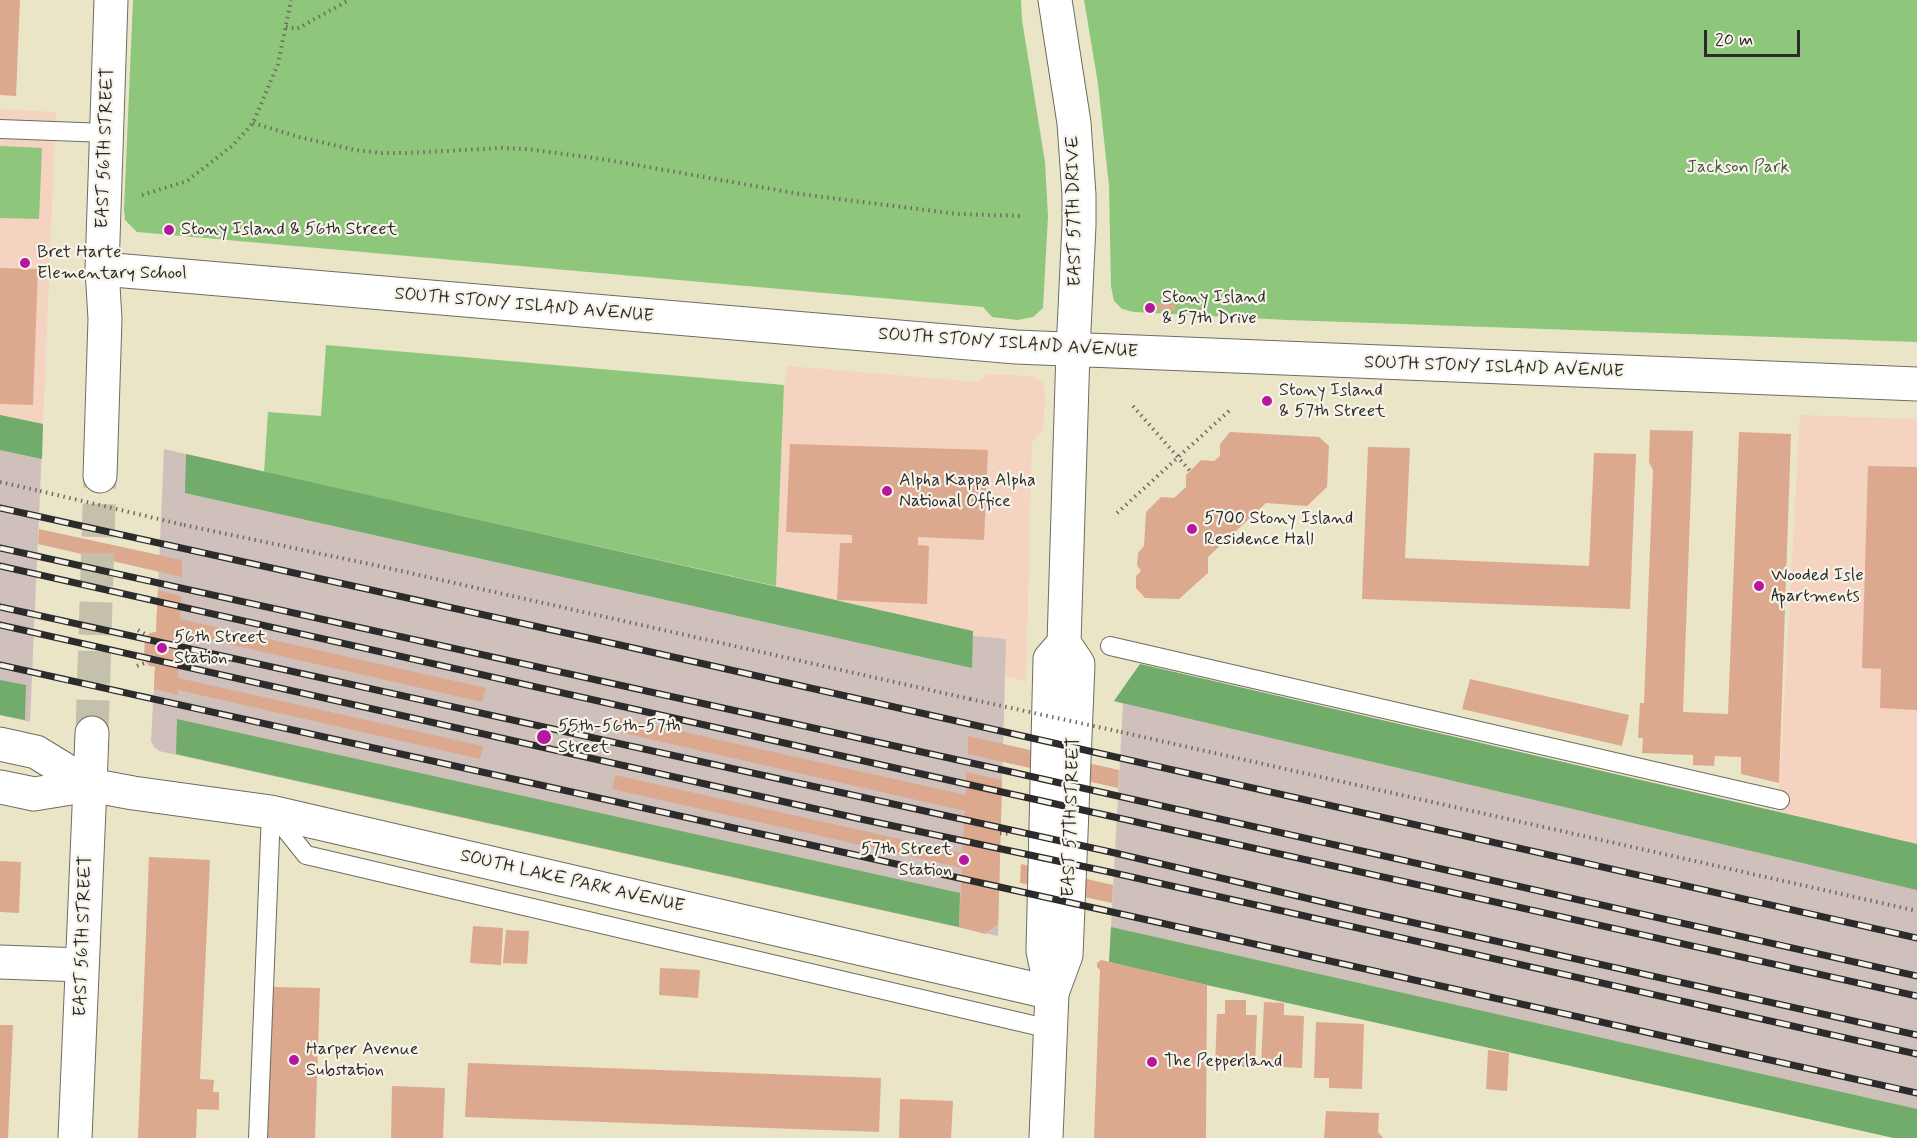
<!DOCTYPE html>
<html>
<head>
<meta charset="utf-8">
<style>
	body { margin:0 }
	#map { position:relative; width:1917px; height:1138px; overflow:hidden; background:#ebe5c8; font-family:Mynerve,sans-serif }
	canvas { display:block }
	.scale { position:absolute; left:1704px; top:30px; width:96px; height:27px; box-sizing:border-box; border:3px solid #2b2b2b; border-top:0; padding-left:8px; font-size:18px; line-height:21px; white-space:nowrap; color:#2b2b2b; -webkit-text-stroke:4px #f7f3e8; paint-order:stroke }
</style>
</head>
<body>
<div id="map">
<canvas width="1917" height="1138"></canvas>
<div class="scale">20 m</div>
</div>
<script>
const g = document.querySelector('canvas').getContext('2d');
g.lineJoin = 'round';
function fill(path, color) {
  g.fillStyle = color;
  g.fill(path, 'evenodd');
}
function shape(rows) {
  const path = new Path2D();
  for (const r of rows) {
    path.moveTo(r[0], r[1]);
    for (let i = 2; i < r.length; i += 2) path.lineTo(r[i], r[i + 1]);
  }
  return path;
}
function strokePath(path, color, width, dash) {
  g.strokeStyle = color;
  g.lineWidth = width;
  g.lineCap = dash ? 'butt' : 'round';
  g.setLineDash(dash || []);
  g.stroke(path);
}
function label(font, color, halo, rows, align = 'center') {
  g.font = font + ' Mynerve,sans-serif';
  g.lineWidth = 4.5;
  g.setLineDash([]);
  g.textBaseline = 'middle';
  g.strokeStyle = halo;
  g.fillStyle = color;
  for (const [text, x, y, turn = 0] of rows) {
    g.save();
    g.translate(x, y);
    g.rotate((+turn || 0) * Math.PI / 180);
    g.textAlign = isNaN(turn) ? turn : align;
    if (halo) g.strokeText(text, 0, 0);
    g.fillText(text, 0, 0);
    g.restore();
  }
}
const built = shape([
	[0,109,56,112,43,424,0,415],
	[788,366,978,382,987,374,1014,375,1033,377,1043,383,1045,400,1043,429,1032,442,1026,681,972,668,973,631,776,586,784,385],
	[1800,415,1917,419,1917,844,1778,811]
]);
const industrial = shape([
	[0,415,43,424,30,722,0,715],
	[164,449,837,600,950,645,973,631,973,636,1006,639,998,936,159,751,153,746,151,741,155,667,149,666,144,659,145,638,150,633,156,632],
	[1140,664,1917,844,1917,1138,1894,1138,1207,985,1109,962,1123,704,1114,701]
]);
const green = shape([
	[133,0,1021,0,1022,20,1045,162,1048,216,1043,308,1033,317,1018,320,992,317,983,307,137,232,125,220,124,209],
	[1084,0,1917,0,1917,342,1287,320,1134,312,1122,309,1114,301,1111,286,1109,186,1098,84],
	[0,146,42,148,39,219,0,218],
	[326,345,784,385,776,586,264,472,268,412,321,416]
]);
const forest = shape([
	[0,415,43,424,42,459,0,450],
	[186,454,973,631,972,668,185,493],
	[1140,664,1917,844,1917,890,1114,701],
	[0,680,26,685,25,720,0,715],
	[177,719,960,893,959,927,176,754],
	[1111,927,1917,1109,1917,1138,1894,1138,1207,985,1109,962]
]);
const building = shape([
	[0,0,20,0,16,96,0,95],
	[0,268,38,269,33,405,0,404],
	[1157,303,1176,305,1175,311,1156,310],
	[1650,430,1693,431,1683,712,1728,714,1739,432,1791,434,1779,783,1741,774,1741,757,1715,756,1714,766,1693,765,1693,755,1642,753,1643,738,1638,738,1640,703,1644,703,1653,470,1649,462],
	[1230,432,1319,437,1329,446,1327,487,1307,506,1266,503,1208,557,1208,573,1179,599,1145,598,1136,588,1136,576,1141,571,1137,565,1138,553,1144,546,1146,512,1161,497,1174,498,1186,487,1186,475,1201,460,1214,461,1220,456,1220,444],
	[790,444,988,450,984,540,918,537,918,545,929,546,927,604,837,600,840,543,852,543,852,535,786,532],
	[1368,447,1410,448,1405,558,1589,566,1594,453,1636,454,1630,609,1362,599],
	[1868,466,1917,467,1917,710,1880,708,1881,669,1862,668],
	[39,529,182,560,182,577,38,544],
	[158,590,181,596,180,619,486,688,482,702,180,633,178,678,483,746,480,759,178,690,178,695,154,689,155,666,149,666,144,659,145,638,150,633,156,632],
	[1470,679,1629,715,1622,746,1462,709],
	[617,717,966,795,966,772,1002,780,998,924,985,934,959,927,962,868,612,789,615,775,962,853,965,811,614,731],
	[968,736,1119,770,1118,788,968,754],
	[149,857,210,860,200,1079,214,1080,213,1092,219,1092,219,1110,197,1109,196,1138,138,1138],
	[0,861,21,862,19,913,0,912],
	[1021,864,1113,885,1112,903,1020,883],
	[473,926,503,928,501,965,470,963],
	[506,930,529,931,527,964,503,963],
	[1101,960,1207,985,1206,1138,1094,1138,1100,970,1097,967,1097,963],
	[660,968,700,970,698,998,659,995],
	[272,987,320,988,315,1138,267,1138],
	[1225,1000,1246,1000,1246,1015,1257,1015,1255,1067,1215,1066,1217,1014,1225,1014],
	[1264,1002,1284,1003,1284,1015,1304,1016,1302,1068,1261,1066],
	[1316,1022,1364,1024,1362,1089,1329,1088,1329,1078,1314,1078],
	[0,1025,13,1025,8,1138,0,1138],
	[1488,1050,1509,1053,1507,1091,1486,1089],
	[468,1063,881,1078,879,1132,465,1117],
	[392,1086,445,1088,443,1138,391,1138],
	[900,1099,953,1101,951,1138,899,1138],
	[1326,1111,1379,1113,1378,1132,1383,1138,1324,1138]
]);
const tertiaryTunnel = shape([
	[92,733,100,476]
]);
const path = shape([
	[286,27,297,29,349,0],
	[253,123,299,137,355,150,382,153,407,153,502,148,527,149,608,160,800,194,957,214,1022,216],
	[142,195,187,181,232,146,253,123,278,64,291,0],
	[1133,406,1190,471],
	[0,482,40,491],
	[1117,513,1231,409],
	[184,525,379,566,970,699],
	[138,630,147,635],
	[137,666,147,662],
	[1121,732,1917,911],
	[1000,833,1010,834]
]);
const service = shape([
	[0,129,107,133],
	[1110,646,1780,800],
	[274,815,306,855,1050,1029],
	[258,1138,271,812]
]);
const minor = shape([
	[0,962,82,965],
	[75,1138,90,785,133,793,271,812,1052,993]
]);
const tertiary = shape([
	[102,269,1016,347,1917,384],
	[100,476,105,319,102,269,111,0],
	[0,744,36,752,90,785],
	[90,785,92,733],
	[0,787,34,794,90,785],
	[1052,993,1066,955,1078,664,1064,643,1073,351,1079,225,1079,195,1074,123,1055,0],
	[1046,1138,1052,993,1043,951,1050,659,1064,643]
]);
const rail = shape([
	[0,508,620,645,1917,938],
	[0,548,967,762,1917,976],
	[0,566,966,784,1917,996],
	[0,607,1115,853,1361,911,1917,1035],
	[0,625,856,818,1114,873,1917,1054],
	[0,665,1112,912,1917,1093]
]);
const pathBridge = shape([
	[40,491,184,525],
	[970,699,1121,732]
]);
const markers = [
	[169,230,6,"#b5179e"],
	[25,263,6,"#b5179e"],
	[1150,308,6,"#b5179e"],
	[1267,401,6,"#b5179e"],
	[887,491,6,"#b5179e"],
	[1192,529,6,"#b5179e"],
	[1759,586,6,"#b5179e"],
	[162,648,6,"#b5179e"],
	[544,737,8,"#b5179e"],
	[964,860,6,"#b5179e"],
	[294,1060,6,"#b5179e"],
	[1152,1062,6,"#b5179e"]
];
const streetNames = [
	["EAST 56TH STREET",106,148,-88],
	["EAST 57TH DRIVE",1075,211,-91],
	["SOUTH STONY ISLAND AVENUE",524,306,5],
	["SOUTH STONY ISLAND AVENUE",1008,344,4],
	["SOUTH STONY ISLAND AVENUE",1494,368,2],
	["EAST 57TH STREET",1072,817,-88],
	["SOUTH LAKE PARK AVENUE",572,882,13],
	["EAST 56TH STREET",84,936,-88]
];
const parkNames = [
	["Jackson Park",1738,168]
];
const poiNames = [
	["Stony Island & 56th Street",181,230],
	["Bret Harte",37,253],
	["Elementary School",37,274],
	["Stony Island",1162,298],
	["& 57th Drive",1162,319],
	["Stony Island",1279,391],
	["& 57th Street",1279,412],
	["Alpha Kappa Alpha",899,481],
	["National Office",899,502],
	["5700 Stony Island",1204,519],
	["Residence Hall",1204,540],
	["Wooded Isle",1771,576],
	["Apartments",1771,597],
	["56th Street",174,638],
	["Station",174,659],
	["55th-56th-57th",558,727],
	["Street",558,748],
	["57th Street",952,850,"right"],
	["Station",952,871,"right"],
	["Harper Avenue",306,1050],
	["Substation",306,1071],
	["The Pepperland",1164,1062]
];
fill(built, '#f4d3c0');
fill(industrial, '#d0c0bc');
fill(green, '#8ec77b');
fill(forest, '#72ac6b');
fill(building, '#dca98e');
strokePath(tertiaryTunnel, '#c5c0a9', 33, [33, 16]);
strokePath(service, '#6e6c62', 20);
strokePath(minor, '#6e6c62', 35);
strokePath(tertiary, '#6e6c62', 35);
strokePath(path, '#6e6c62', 4, [1.5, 4.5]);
strokePath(service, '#fff', 18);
strokePath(minor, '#fff', 33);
strokePath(tertiary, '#fff', 33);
strokePath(rail, '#2b2b2b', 7);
strokePath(rail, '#f7f3e8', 4.5, [14]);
strokePath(pathBridge, '#6e6c62', 4, [1.5, 4.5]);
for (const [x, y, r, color] of markers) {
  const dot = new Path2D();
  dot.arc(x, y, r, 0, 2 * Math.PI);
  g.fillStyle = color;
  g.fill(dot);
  strokePath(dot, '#f7f3e8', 2);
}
label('18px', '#2b2b2b', '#f7f3e8', streetNames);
label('18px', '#495a43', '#f7f3e8', parkNames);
label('18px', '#2b2b2b', '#f7f3e8', poiNames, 'left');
</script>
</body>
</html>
